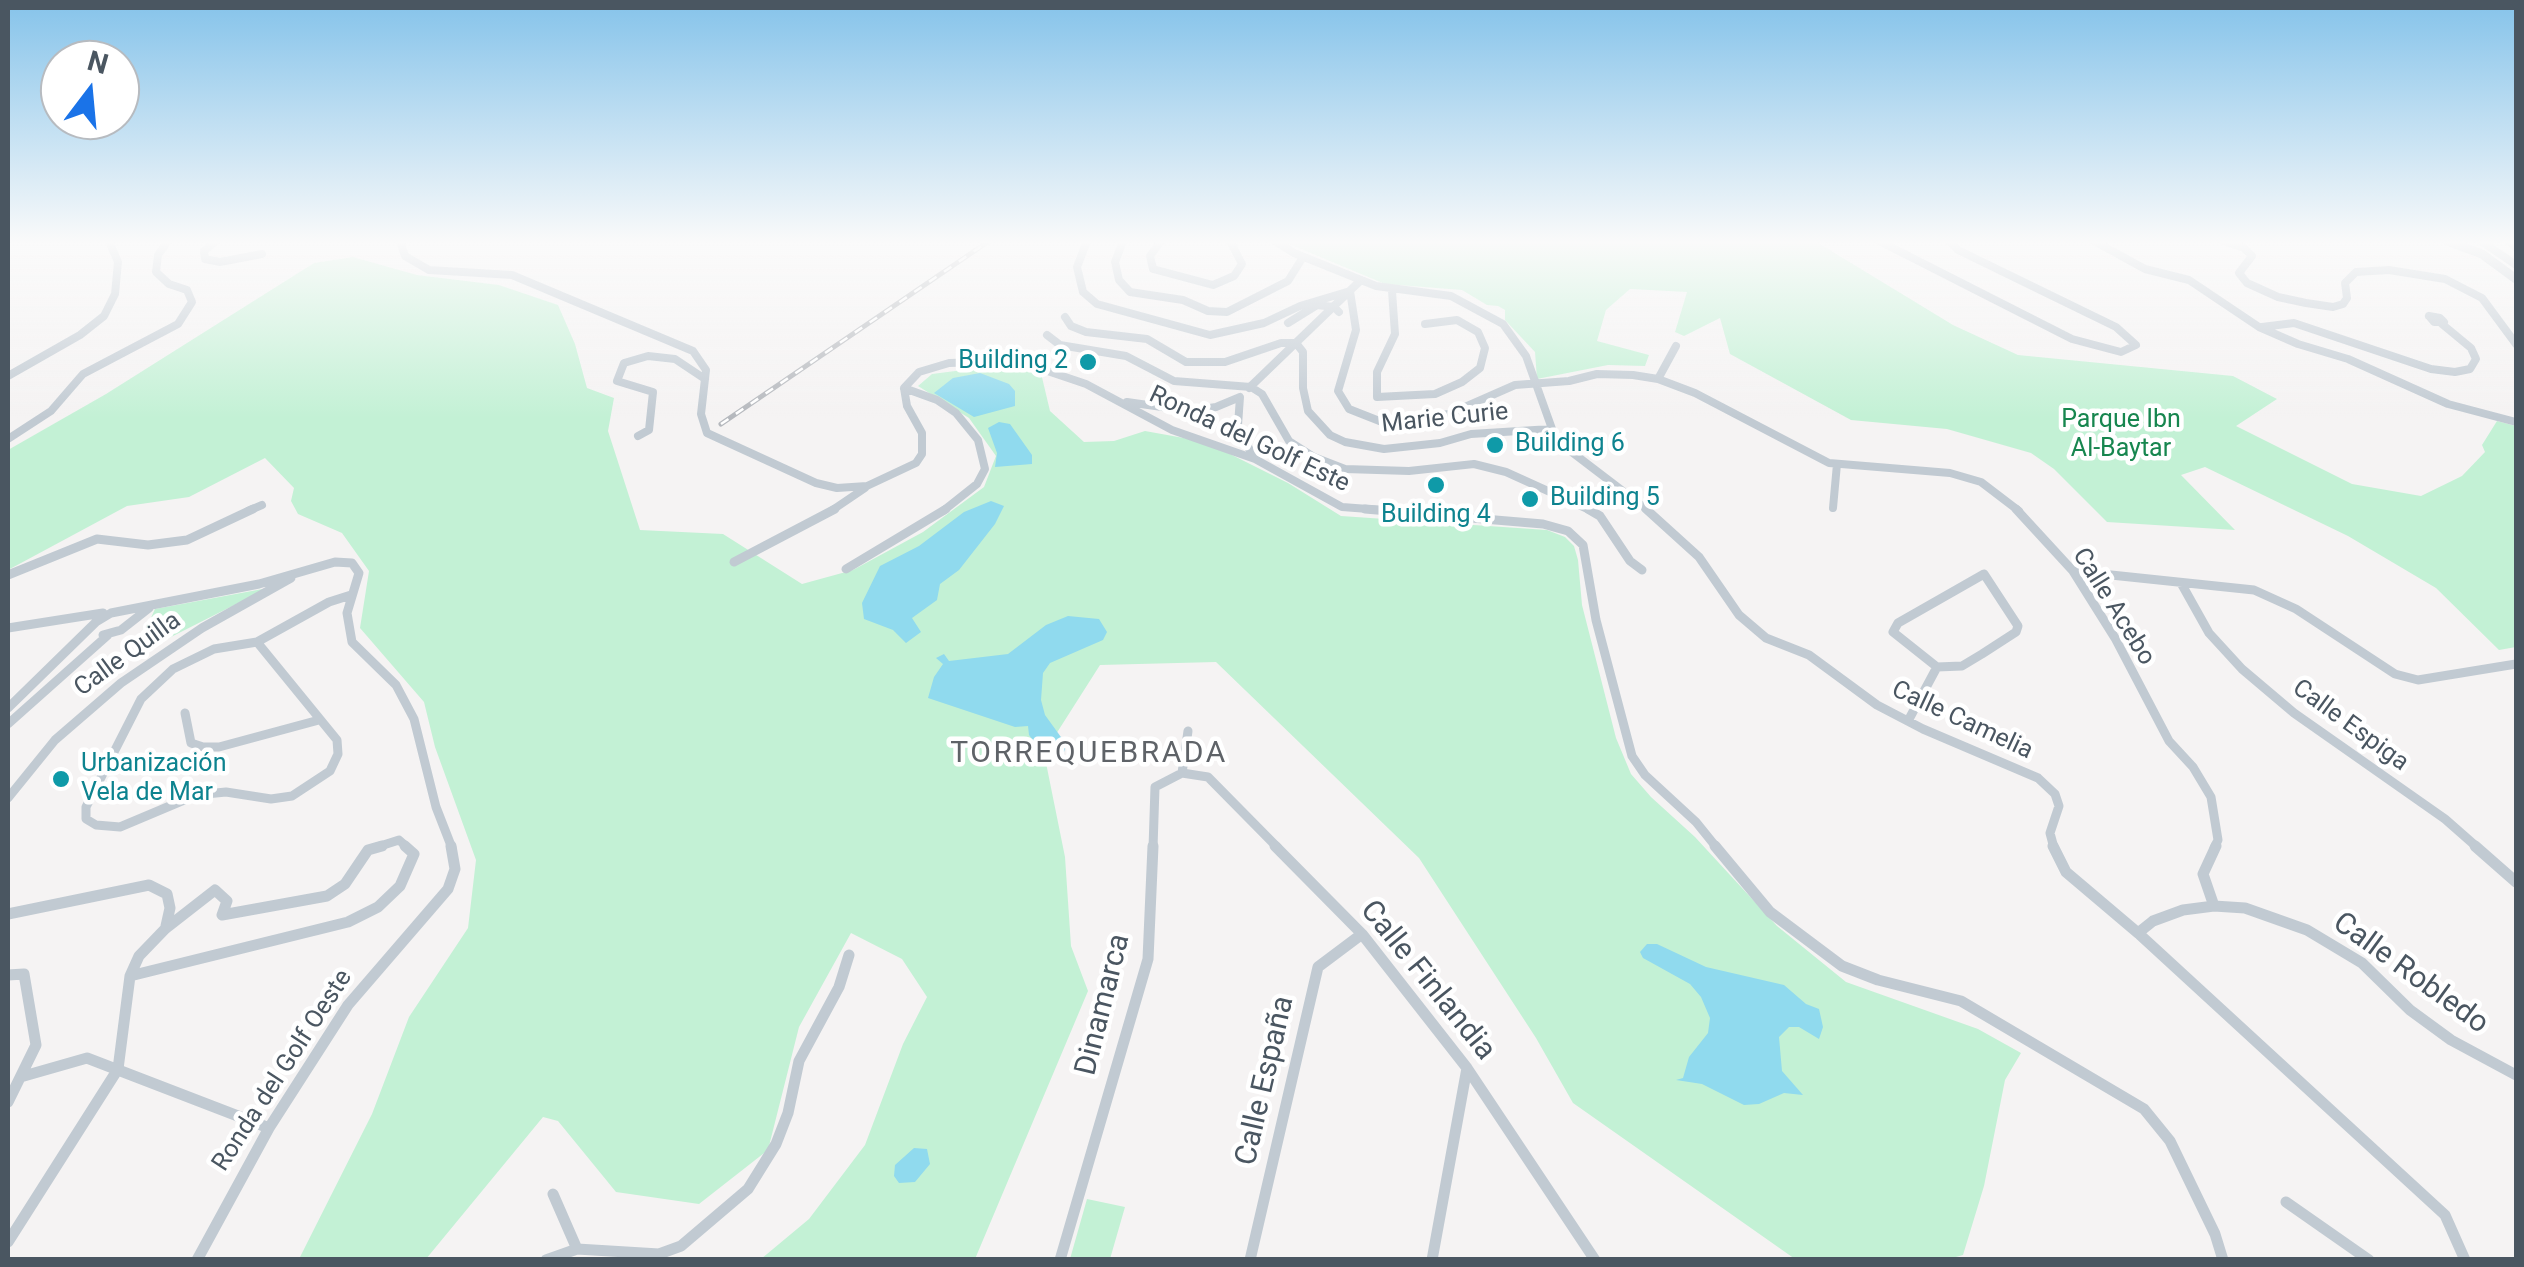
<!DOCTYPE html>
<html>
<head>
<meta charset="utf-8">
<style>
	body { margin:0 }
	#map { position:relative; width:2524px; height:1267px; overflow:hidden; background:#f5f3f3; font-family:Roboto,sans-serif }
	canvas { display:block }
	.frame { position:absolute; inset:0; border:10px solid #4a5661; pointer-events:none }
	.north { position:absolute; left:40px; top:40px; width:100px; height:100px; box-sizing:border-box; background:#fff; border:2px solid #b7bbc0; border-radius:50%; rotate:16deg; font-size:28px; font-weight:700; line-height:40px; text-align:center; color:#4a5661 }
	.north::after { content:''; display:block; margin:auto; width:35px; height:45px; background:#1a73e8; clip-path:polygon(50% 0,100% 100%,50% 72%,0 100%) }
</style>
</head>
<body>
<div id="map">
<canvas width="2524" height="1267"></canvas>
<div class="frame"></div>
<div class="north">N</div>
</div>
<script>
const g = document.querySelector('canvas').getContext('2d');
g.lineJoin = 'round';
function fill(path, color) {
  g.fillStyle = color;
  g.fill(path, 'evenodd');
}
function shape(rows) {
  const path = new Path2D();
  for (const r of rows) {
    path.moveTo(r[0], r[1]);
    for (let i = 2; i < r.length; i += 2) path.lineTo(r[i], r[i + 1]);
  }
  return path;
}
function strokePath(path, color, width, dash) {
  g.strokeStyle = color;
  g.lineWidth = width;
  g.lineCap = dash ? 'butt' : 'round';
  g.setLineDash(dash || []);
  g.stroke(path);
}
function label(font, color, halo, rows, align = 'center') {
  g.font = font + ' Roboto,sans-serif';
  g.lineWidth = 9;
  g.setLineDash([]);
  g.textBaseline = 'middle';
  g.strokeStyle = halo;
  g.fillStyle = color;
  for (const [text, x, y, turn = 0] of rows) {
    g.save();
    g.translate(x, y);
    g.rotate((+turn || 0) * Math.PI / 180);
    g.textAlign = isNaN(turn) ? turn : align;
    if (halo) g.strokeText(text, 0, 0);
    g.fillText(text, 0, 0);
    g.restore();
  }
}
const green = shape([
	[1282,241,1815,241,1953,325,2018,355,2233,376,2277,399,2236,426,2352,484,2421,496,2462,476,2485,452,2482,445,2497,421,2516,426,2516,647,2499,650,2436,588,2348,536,2205,467,2181,475,2235,530,2107,522,2054,469,2031,453,1947,429,1851,420,1730,354,1720,318,1684,336,1675,332,1687,292,1630,289,1606,310,1597,341,1649,355,1645,366,1608,365,1537,379,1535,352,1505,320,1505,310,1498,306,1487,305,1462,290,1385,284],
	[353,257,417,275,499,285,558,305,575,344,587,388,614,398,608,431,640,530,723,534,802,584,853,570,923,532,984,487,996,456,969,418,918,386,932,374,986,367,1028,367,1041,373,1050,411,1084,442,1114,441,1145,431,1206,442,1288,483,1341,516,1547,530,1565,537,1574,546,1578,560,1582,605,1616,738,1631,774,1651,797,1695,837,1777,926,1846,982,1978,1029,2021,1053,2005,1080,1984,1186,1963,1255,1945,1260,1795,1259,1573,1103,1536,1038,1419,858,1216,662,1100,665,1044,753,1065,857,1071,946,1088,991,975,1259,761,1259,809,1219,865,1145,903,1044,927,997,902,959,851,933,799,1027,768,1150,699,1204,616,1192,558,1121,543,1117,426,1259,299,1259,372,1114,409,1017,468,928,476,860,435,747,424,702,360,628,369,571,342,533,298,514,291,501,294,488,265,458,189,497,127,506,8,570,8,450,106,394,314,263],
	[268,588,167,639,146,629,155,609],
	[1087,1199,1125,1207,1110,1259,1070,1259]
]);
const water = shape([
	[980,373,1009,384,1015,391,1015,406,974,417,934,393,953,378],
	[999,422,1010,424,1032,455,1032,464,995,467,997,453,988,428],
	[991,501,1004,506,995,524,959,570,940,584,937,600,912,618,921,632,906,643,893,630,864,619,862,603,880,566,919,546,964,512],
	[1068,616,1099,619,1107,632,1103,640,1050,663,1043,673,1041,700,1045,715,1066,744,1064,752,1040,749,1029,735,1028,726,1015,727,928,698,934,677,943,664,936,658,944,654,949,661,1008,654,1046,625],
	[1647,944,1657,944,1706,967,1784,985,1806,1004,1819,1009,1823,1027,1819,1039,1799,1027,1789,1027,1779,1037,1782,1071,1803,1095,1784,1093,1759,1104,1744,1105,1702,1084,1676,1080,1683,1078,1689,1057,1708,1033,1710,1018,1701,997,1690,984,1643,958,1640,952],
	[914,1148,927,1149,930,1164,915,1182,899,1183,894,1176,895,1165]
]);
const minorFar2 = shape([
	[216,241,204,251,205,259,220,262,262,254],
	[400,241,405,256,429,270,512,275,693,351,706,370,701,414,707,433,816,483,837,488,867,486,916,463,922,454,922,433,907,406,904,388,919,372,949,363,1018,361,1086,384,1172,430,1255,459,1342,507,1395,511],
	[1087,241,1077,267,1083,292,1097,304,1210,335,1264,323,1300,306,1350,291,1356,330,1338,391,1349,409,1382,422,1449,414,1515,385,1569,381,1597,374,1633,375,1658,379,1695,393,1829,463,1950,473,1981,482,2019,511],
	[1123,241,1115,262,1119,280,1130,292,1183,300,1208,311,1227,312,1288,281,1303,257],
	[1161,241,1150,256,1153,269,1213,285,1234,276,1242,264,1230,241],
	[1275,241,1294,253,1376,286,1451,296,1503,324,1526,356,1556,440,1649,511],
	[1879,241,2072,339,2121,352,2136,345,2116,327,1958,250,1949,241],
	[2094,241,2145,269,2189,280,2259,327,2298,344,2348,359,2448,404,2516,422],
	[2224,241,2244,248,2252,256,2239,273,2247,283,2278,297,2306,303,2333,307,2343,304,2347,298,2345,283,2356,272,2389,270,2445,279,2482,298,2516,344],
	[2481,241,2516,265],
	[2509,241,2516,248],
	[1392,291,1395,334,1377,372,1377,397,1435,394,1462,382,1480,368,1485,348,1478,332,1457,320,1425,324],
	[2429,316,2440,318,2444,322,2434,322,2429,316],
	[1065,317,1071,326,1086,332,1147,339,1186,362,1225,362,1281,343,1296,343,1303,352,1303,388,1308,411,1330,435,1345,442,1384,449,1440,443,1471,434,1551,429],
	[1288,323,1317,305,1334,307,1339,312],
	[2262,327,2294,323,2431,369,2455,372,2470,369,2476,359,2471,348,2442,324],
	[1047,335,1060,345,1126,356,1174,381,1251,387,1262,394,1289,441,1314,457,1345,469,1409,471,1474,464,1506,472,1592,511],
	[8,376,80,335,104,316,115,294,118,262,109,241],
	[1658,379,1676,346],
	[904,388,937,400,956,413,978,440,985,469,977,484,943,511],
	[1249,388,1361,280],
	[1127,402,1190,411,1216,407,1240,397,1238,425,1253,457],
	[638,436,649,430,653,392,617,381,624,363,648,356,675,359,705,379],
	[8,439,51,411,83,374,178,324,192,302,187,290,169,284,156,272,158,255,168,241],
	[1833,508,1837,464],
	[248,511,262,505],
	[831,511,865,488]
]);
const minorFar1 = shape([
	[1365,509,1543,524,1568,531,1583,545,1596,620,1632,756,1645,775,1696,822,1717,848],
	[1588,509,1600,516,1630,561,1642,570],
	[1646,509,1699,557,1739,615,1766,638,1809,655,1877,705,1923,729,2038,778,2055,794,2059,806,2050,833,2054,848],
	[2016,509,2073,571,2115,638,2169,741,2193,767,2211,797,2218,840,2214,848],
	[734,562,835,509],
	[846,569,946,509],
	[2073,571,2254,590,2296,609,2395,674,2418,680,2516,664],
	[1984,574,2018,626,2016,632,1982,654,1962,666,1937,667,1893,632,1898,623,1984,574],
	[8,575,97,539,148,545,187,540,253,509],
	[2181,583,2209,633,2242,669,2294,713,2445,819,2478,848],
	[8,628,103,613],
	[103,635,121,630,149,608],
	[257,642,337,740,338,754,330,771,292,796,271,799,226,792,196,795,120,827,96,825,86,819,86,807,141,699,173,669,214,649,257,642],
	[257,642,329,602,351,595],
	[8,708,96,622,111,613,259,584,335,562,352,563,359,573,347,613,352,642,396,685,414,719,436,807,452,848],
	[185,713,191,743,203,747,219,747,319,720],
	[1908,721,1937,667],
	[8,724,108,635],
	[1182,773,1208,777,1278,848],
	[1182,773,1188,731],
	[8,798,55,740,121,683,202,628,291,578],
	[374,848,399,840,408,848],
	[1153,848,1155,787,1182,773]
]);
const minor = shape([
	[1275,846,1362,934,1467,1068,1595,1260],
	[1715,846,1770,912,1842,966,1878,980,1961,1001,2144,1109,2170,1141,2215,1234,2223,1260],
	[2053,846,2066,872,2138,933,2445,1215,2465,1260],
	[2475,846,2516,882],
	[2214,906,2245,908,2307,930,2362,963,2410,1010,2451,1040,2516,1075],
	[8,914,149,885,167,894,170,908,166,926],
	[2138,933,2153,921,2183,910,2214,906,2203,874,2216,846],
	[8,975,24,974,36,1045,8,1102],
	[130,976,139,956,165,929,215,890,227,901,222,915,327,896,345,884,368,850,382,846],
	[130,976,348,922,378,907,400,886,414,854,405,846],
	[24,1076,87,1058,269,1128],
	[553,1194,577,1249],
	[2286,1202,2369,1260],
	[8,1242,118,1069,130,976],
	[197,1260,269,1128,348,1005,448,889,455,869,451,846],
	[546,1260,577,1249,659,1254,681,1246,748,1189,776,1144,788,1113,799,1061,839,987,849,955],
	[1060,1260,1148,959,1153,846],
	[1250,1260,1318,967,1362,934],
	[1432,1260,1467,1068]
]);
const tertiary = shape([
	[2447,241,2482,254,2516,279]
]);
const rail = shape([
	[721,424,989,241]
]);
const markers = [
	[1088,362,10,"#0f9aa8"],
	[1495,445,10,"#0f9aa8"],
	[1436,485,10,"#0f9aa8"],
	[1530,499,10,"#0f9aa8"],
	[61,779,10,"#0f9aa8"]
];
const cultureNames = [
	["Building 2",1068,362,"right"],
	["Building 6",1515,445],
	["Building 5",1550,499],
	["Building 4",1436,516,"center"],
	["Urbanización",81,765],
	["Vela de Mar",81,794]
];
const streetNames = [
	["Marie Curie",1445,419,-6],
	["Ronda del Golf Este",1249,440,25],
	["Calle Acebo",2113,607,58],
	["Calle Quilla",128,655,-36],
	["Calle Camelia",1962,721,25],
	["Calle Espiga",2350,726,36],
	["Ronda del Golf Oeste",283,1071,-57]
];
const parkNames = [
	["Parque Ibn",2121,421],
	["Al-Baytar",2121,450]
];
const quarterNames = [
	["TORREQUEBRADA",1089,754]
];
const nearStreetnames = [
	["Calle Robledo",2410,974,36],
	["Calle Finlandia",1427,981,51],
	["Dinamarca",1104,1005,-76],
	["Calle España",1266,1081,-77]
];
fill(green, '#c3f1d5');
fill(water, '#90daee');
strokePath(minorFar2, '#c1cad2', 8);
strokePath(minorFar1, '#c1cad2', 9);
strokePath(minor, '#c1cad2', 11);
strokePath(tertiary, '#c1cad2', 9);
strokePath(rail, '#b5b8bd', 5);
strokePath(rail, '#fff', 2.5, [9]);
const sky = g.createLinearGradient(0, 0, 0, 418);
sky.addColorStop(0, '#85c3ea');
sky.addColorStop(0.58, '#fafafa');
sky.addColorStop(1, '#fafafa00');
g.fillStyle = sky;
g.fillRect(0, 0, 2524, 418);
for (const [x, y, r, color] of markers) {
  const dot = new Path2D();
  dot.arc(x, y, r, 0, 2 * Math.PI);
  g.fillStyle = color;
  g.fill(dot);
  strokePath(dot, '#fff', 4);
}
label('25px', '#0d838f', '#fff', cultureNames, 'left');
label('25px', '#4a5661', '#fff', streetNames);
label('25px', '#17864f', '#fff', parkNames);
g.letterSpacing = '2.5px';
label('30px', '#5f6368', '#fff', quarterNames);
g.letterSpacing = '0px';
label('30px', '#4a5661', '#fff', nearStreetnames);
</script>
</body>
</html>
